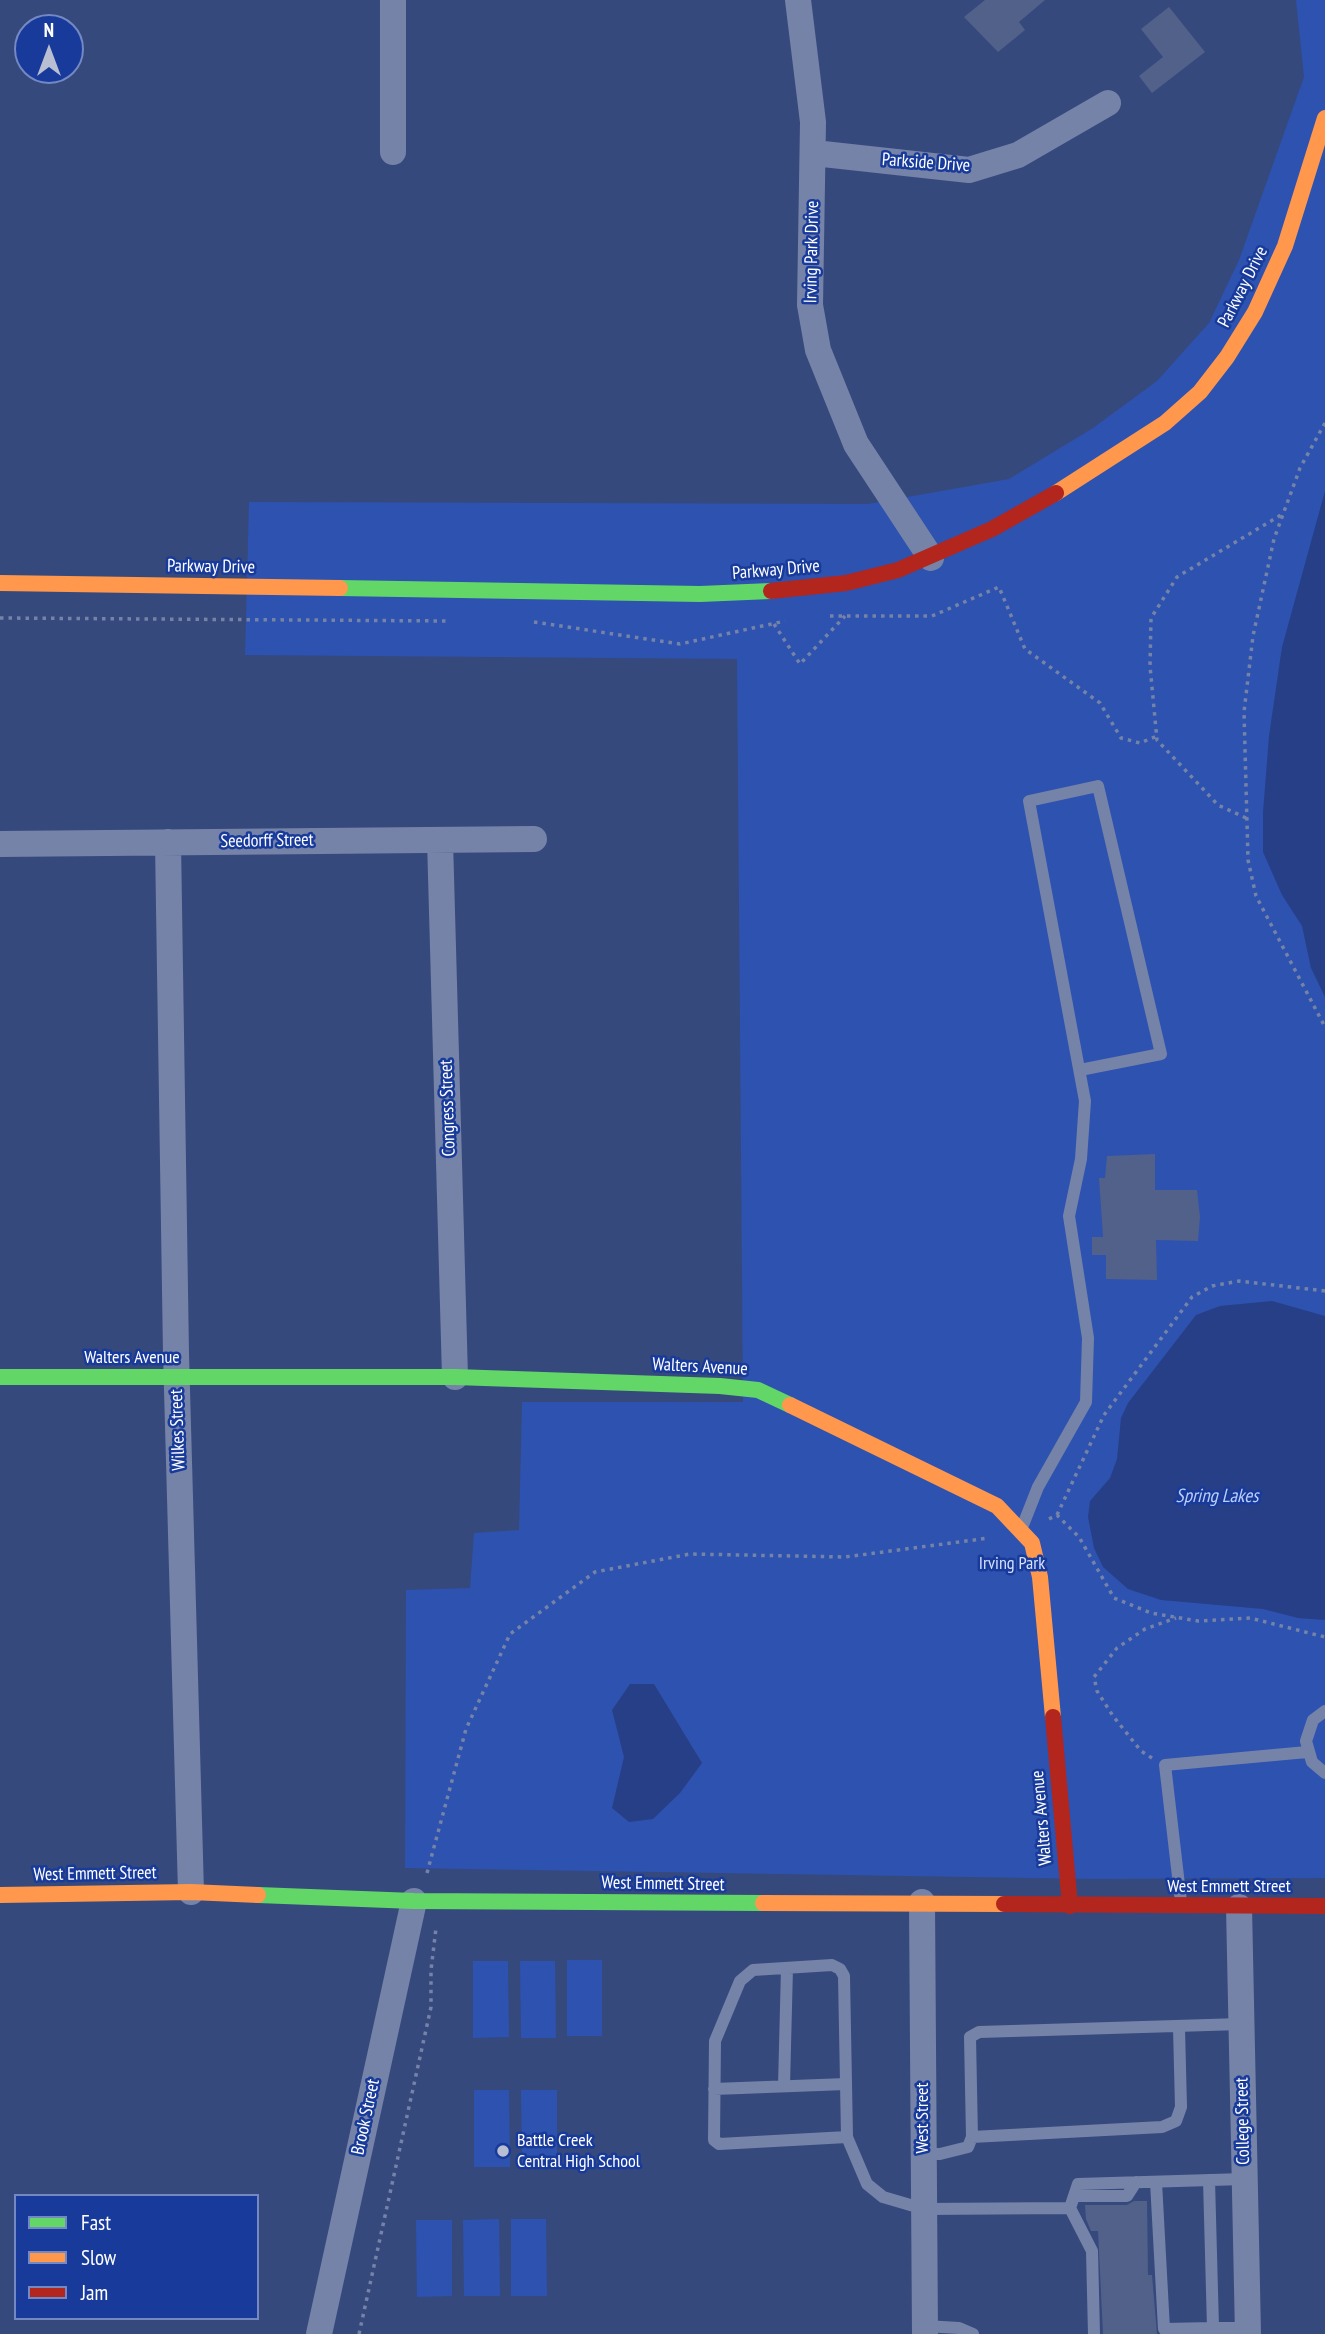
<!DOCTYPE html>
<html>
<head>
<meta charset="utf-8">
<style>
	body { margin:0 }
	#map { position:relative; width:1325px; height:2334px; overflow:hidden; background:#36497d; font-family:"PT Sans Narrow",sans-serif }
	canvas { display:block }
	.legend { position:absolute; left:14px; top:2194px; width:245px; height:126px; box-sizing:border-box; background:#183b9b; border:2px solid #7489c3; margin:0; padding:9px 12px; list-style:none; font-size:21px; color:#fff }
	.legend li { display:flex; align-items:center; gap:14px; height:35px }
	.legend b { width:35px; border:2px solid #7489c3 }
	.north { position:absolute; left:14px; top:14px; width:70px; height:70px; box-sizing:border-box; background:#183b9b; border:2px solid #7489c3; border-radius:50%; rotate:0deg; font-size:19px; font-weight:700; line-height:28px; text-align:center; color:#fff }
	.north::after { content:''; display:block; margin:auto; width:24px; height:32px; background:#b9bfd2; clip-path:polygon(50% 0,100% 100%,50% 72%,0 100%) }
</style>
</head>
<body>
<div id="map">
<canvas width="1325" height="2334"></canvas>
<ul class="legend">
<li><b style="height:9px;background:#63d668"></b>Fast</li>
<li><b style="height:9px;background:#ff974d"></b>Slow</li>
<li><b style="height:9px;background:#b3261e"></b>Jam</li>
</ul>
<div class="north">N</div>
</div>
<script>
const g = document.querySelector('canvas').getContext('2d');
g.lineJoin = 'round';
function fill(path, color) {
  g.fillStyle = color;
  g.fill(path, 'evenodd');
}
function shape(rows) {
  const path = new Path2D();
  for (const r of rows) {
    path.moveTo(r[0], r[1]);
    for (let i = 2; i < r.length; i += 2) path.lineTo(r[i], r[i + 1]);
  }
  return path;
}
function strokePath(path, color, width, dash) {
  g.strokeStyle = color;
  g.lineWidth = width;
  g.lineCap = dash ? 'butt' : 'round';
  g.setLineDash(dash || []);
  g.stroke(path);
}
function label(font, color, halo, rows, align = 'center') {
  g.font = font + ' "PT Sans Narrow",sans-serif';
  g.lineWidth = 5;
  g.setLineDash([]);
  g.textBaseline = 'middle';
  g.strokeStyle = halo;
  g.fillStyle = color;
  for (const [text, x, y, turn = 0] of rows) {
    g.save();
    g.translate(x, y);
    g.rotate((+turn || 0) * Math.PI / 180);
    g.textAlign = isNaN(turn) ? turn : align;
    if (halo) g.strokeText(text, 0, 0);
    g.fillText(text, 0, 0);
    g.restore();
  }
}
const green = shape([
	[1296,0,1325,0,1325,1878,1093,1879,405,1868,406,1590,470,1588,474,1533,519,1530,522,1402,743,1402,737,659,245,655,249,502,868,504,1009,479,1093,428,1157,381,1209,323,1239,260,1304,77],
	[567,1960,602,1960,602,2036,567,2036],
	[473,1961,508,1961,509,2037,473,2038],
	[520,1961,555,1961,556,2038,521,2038],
	[474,2090,509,2090,510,2167,474,2167],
	[521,2090,557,2090,557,2166,522,2167],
	[499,2219,500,2296,464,2296,463,2220],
	[511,2219,546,2219,547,2296,511,2296],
	[416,2220,452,2220,452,2296,417,2297]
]);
const water = shape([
	[1325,491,1325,997,1311,968,1302,926,1282,895,1263,852,1263,812,1269,736,1282,647],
	[1272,1301,1325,1316,1325,1620,1298,1618,1263,1609,1161,1600,1128,1589,1103,1567,1094,1548,1088,1517,1090,1501,1110,1478,1117,1459,1121,1418,1128,1403,1196,1315,1220,1306],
	[630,1684,654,1684,702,1763,680,1793,653,1819,629,1822,612,1808,624,1757,612,1710]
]);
const building = shape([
	[985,0,1045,0,1019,22,1025,30,998,52,964,17],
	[1169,7,1205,52,1152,93,1139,76,1163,57,1141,29],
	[1155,1154,1155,1190,1197,1190,1200,1217,1198,1241,1156,1240,1157,1280,1106,1279,1106,1255,1092,1255,1092,1237,1103,1237,1099,1178,1105,1178,1107,1156],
	[1134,2201,1147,2201,1148,2275,1152,2275,1157,2334,1103,2334,1098,2231,1091,2231,1086,2219,1085,2205,1127,2205]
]);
const path = shape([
	[1325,423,1300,468,1274,539,1253,636,1244,712,1248,860,1256,896,1325,1027],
	[830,616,932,616,999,587,1025,649,1100,703,1121,738,1140,743,1157,736],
	[0,618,449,621],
	[534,622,680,644,785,621],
	[774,624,800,664,845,616],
	[1246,818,1218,805,1157,740,1150,666,1151,618,1177,577,1281,515],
	[1057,1515,1104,1415,1192,1297,1212,1286,1239,1281,1325,1291],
	[1049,1519,1057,1515,1079,1537,1114,1598,1151,1613,1198,1621,1250,1618,1325,1637],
	[1152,1758,1141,1751,1113,1716,1097,1691,1094,1677,1117,1648,1145,1629,1176,1618],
	[427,1873,466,1729,510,1634,595,1572,690,1554,845,1557,989,1538],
	[359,2334,431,2007,431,1970,436,1928]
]);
const lane = shape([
	[1023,1525,1038,1487,1086,1402,1088,1338,1069,1216,1081,1159,1085,1101,1029,801,1098,786,1161,1054,1080,1070],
	[1325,1711,1313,1720,1306,1741,1312,1762,1325,1773],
	[1181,1902,1165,1765,1307,1752],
	[784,2086,787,1968],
	[714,2089,846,2084],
	[847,2137,719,2144,714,2140,715,2041,740,1981,753,1970,832,1965,840,1969,844,1976,847,2137,867,2184,883,2197,924,2209,1070,2208,1078,2184,1244,2179],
	[972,2137,1162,2127,1176,2121,1181,2107,1179,2028],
	[924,2154,940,2154,968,2147,972,2137,970,2037,979,2032,1241,2024],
	[1156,2182,1164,2329,1213,2328,1209,2180],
	[1074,2196,1127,2196,1136,2182],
	[1070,2208,1092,2251,1094,2334],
	[925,2326,959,2328,973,2334],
	[1213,2328,1248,2328]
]);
const street = shape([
	[798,0,813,122,810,305,818,350,856,444,931,558],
	[393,152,393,0],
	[814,153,969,170,1018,155,1108,103],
	[440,840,455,1377],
	[168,842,176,1354,191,1892],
	[0,844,534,839],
	[922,1902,925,2334],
	[1239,1907,1248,2334],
	[319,2334,414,1901]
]);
const fast = shape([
	[340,588,700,594,771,591],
	[0,1377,455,1377,720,1386,758,1390,790,1405],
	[258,1895,414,1901,763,1903]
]);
const slow = shape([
	[1056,493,1165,423,1200,392,1227,357,1255,312,1285,246,1325,118],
	[0,583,340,588],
	[790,1405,997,1506,1032,1543,1040,1577,1053,1717],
	[0,1895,191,1892,258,1895],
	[763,1903,1004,1904]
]);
const jam = shape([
	[771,591,846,583,898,570,992,529,1056,493],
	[1053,1717,1070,1906],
	[1004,1904,1325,1906]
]);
const markers = [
	[503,2151,7,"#b9bfd2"]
];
const streetNames = [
	["Parkside Drive",926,163,4],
	["Irving Park Drive",812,252,-89],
	["Parkway Drive",1243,287,-63],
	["Parkway Drive",211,567,1],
	["Parkway Drive",776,570,-5],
	["Seedorff Street",267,841,-1],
	["Congress Street",448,1108,-92],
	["Walters Avenue",132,1358],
	["Walters Avenue",700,1367,3],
	["Wilkes Street",178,1430,-92],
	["Walters Avenue",1042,1818,-95],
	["West Emmett Street",95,1874,-1],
	["West Emmett Street",663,1884,1],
	["West Emmett Street",1229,1887],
	["Brook Street",366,2117,-78],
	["West Street",923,2118,-90],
	["College Street",1243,2121,-91]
];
const parkNames = [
	["Irving Park",1012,1564]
];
const poiNames = [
	["Battle Creek",517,2141],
	["Central High School",517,2162]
];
const waterNames = [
	["Spring Lakes",1217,1497]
];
fill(green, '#2d52b0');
fill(water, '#273f86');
fill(building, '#52618a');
strokePath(path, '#7683a8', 3.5, [3.5, 5]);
strokePath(lane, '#7683a8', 12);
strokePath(street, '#7683a8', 26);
strokePath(fast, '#63d668', 16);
strokePath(slow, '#ff974d', 16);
strokePath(jam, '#b3261e', 16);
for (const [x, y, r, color] of markers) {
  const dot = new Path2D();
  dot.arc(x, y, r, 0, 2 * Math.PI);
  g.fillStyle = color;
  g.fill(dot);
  strokePath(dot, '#183b9b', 2.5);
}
label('18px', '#fff', '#183b9b', streetNames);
label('18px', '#d6e1fc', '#183b9b', parkNames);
label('18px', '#fff', '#183b9b', poiNames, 'left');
label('italic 19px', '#bbcdf8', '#183b9b', waterNames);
</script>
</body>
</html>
